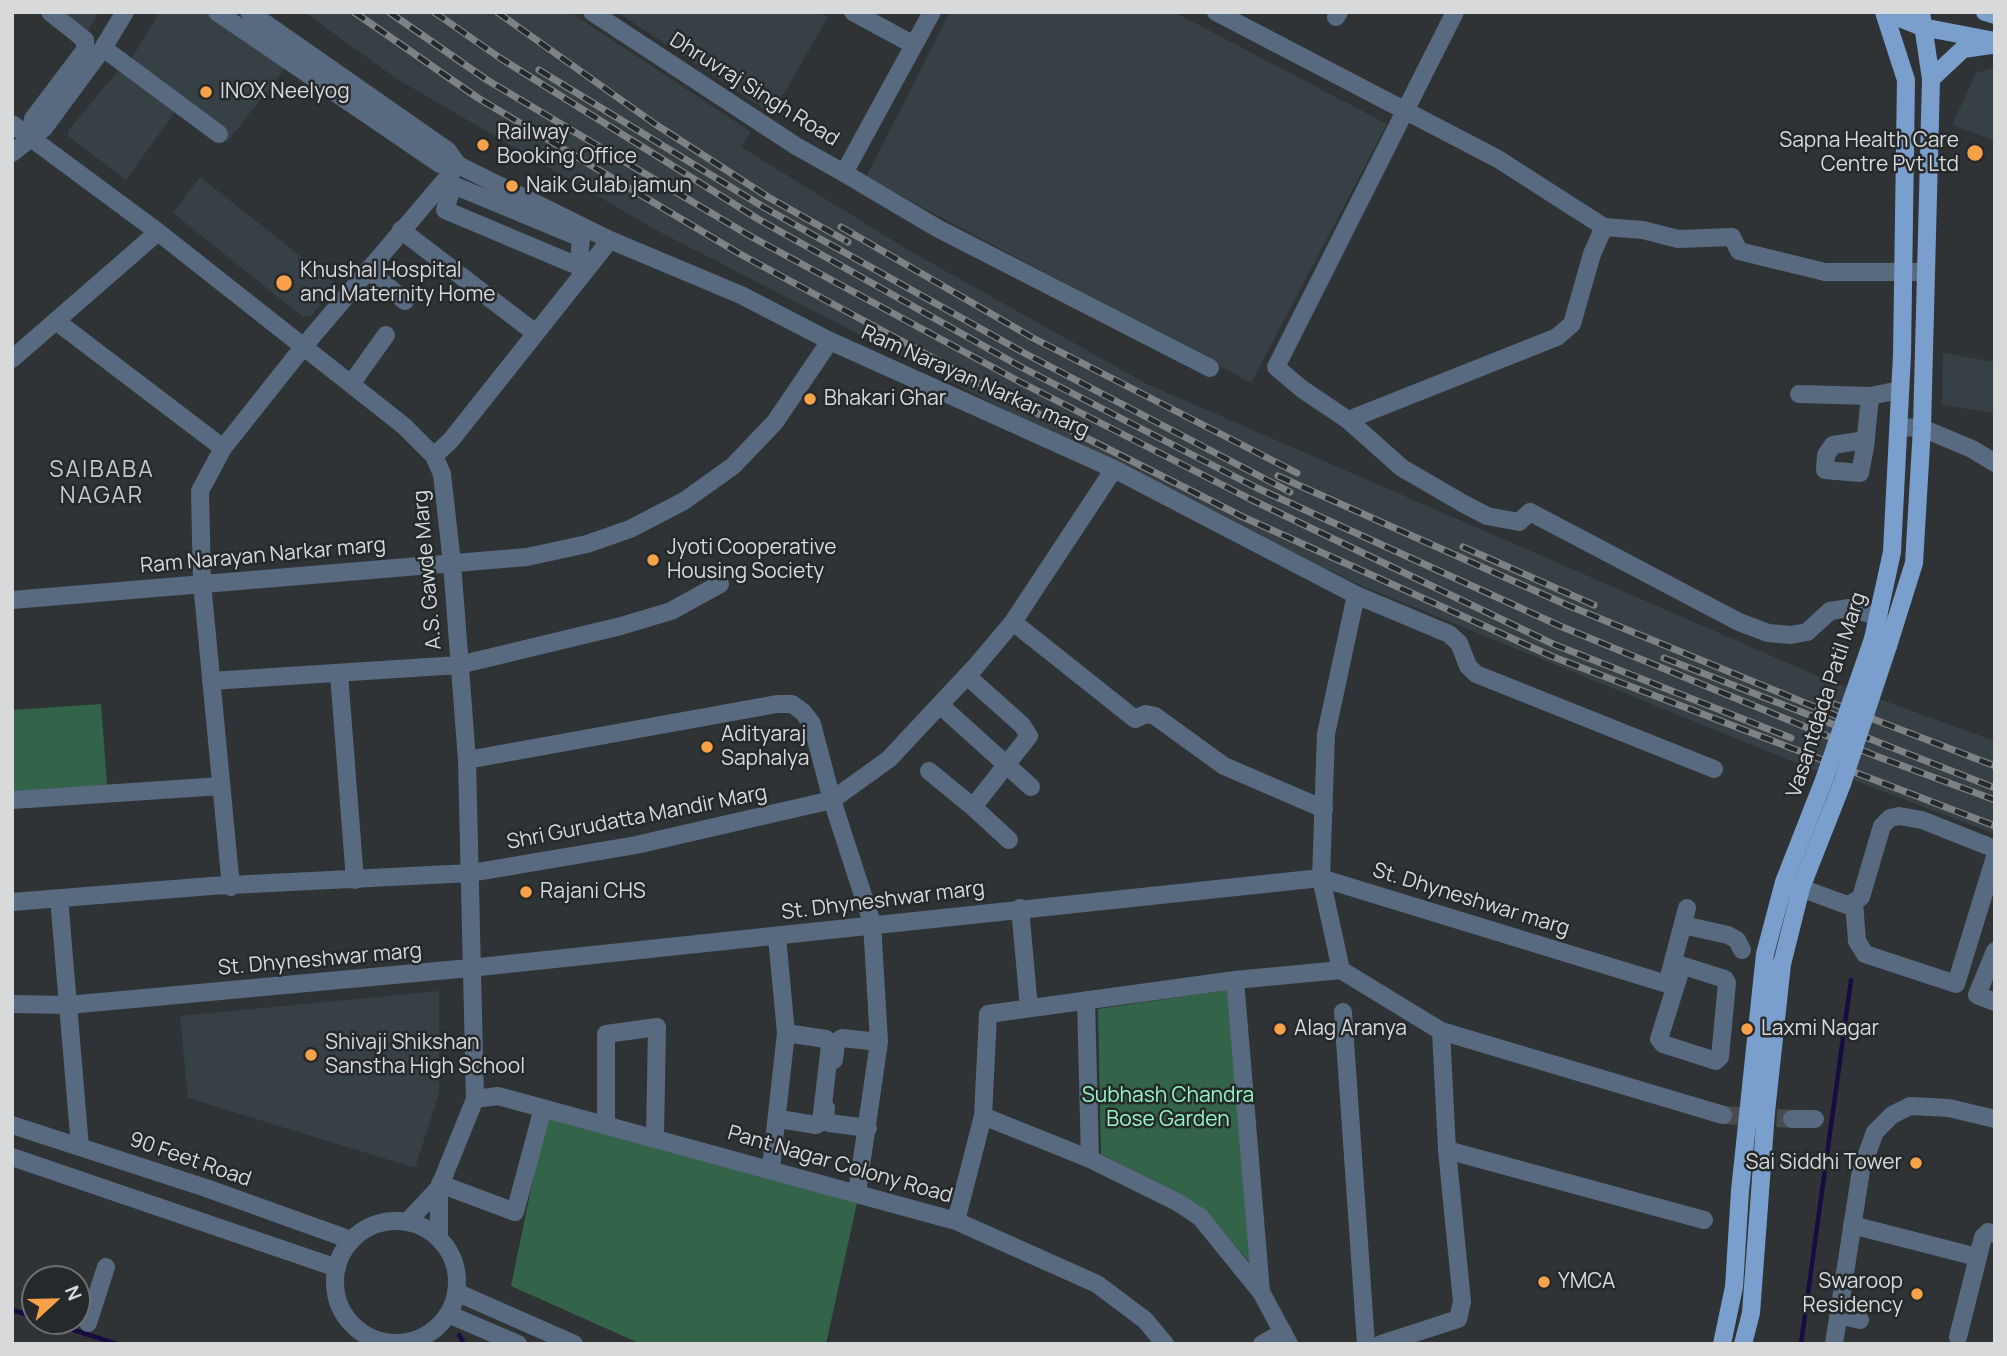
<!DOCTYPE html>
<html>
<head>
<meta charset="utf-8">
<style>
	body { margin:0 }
	#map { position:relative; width:2007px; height:1356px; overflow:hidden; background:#2f3335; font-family:Manrope,sans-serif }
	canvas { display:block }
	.frame { position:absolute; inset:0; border:14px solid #d7d9da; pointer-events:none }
	.north { position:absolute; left:21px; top:1265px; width:70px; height:70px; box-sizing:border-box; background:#26292b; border:2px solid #6d6f71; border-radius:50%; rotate:68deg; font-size:19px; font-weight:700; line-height:28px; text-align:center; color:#d7d9da }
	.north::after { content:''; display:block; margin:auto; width:24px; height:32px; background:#f7a149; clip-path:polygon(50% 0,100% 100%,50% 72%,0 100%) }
</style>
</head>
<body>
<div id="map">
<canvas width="2007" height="1356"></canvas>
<div class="frame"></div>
<div class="north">N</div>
</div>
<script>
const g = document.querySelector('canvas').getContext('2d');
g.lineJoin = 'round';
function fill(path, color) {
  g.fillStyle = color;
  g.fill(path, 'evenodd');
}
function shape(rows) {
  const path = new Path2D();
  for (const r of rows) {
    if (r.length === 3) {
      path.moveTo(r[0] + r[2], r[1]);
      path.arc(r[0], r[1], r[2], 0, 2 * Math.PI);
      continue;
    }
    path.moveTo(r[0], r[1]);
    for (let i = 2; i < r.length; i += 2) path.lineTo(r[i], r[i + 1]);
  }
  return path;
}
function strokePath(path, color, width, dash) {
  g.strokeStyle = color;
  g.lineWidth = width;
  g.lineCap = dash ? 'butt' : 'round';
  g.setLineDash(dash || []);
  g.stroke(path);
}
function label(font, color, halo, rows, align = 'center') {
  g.font = font + ' Manrope,sans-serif';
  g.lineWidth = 5;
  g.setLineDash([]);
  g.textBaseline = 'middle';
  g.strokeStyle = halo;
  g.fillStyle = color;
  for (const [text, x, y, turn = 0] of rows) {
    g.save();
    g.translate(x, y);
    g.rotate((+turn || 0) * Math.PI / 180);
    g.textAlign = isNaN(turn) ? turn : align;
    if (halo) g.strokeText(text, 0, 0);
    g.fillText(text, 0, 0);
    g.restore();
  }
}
const built = shape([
	[63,12,99,12,87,32],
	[160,12,208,12,285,68,227,142,180,105,126,180,68,136,68,131,125,62,128,64],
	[304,12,570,12,751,132,741,147,910,251,1147,384,1827,680,1995,741,1995,834,1856,781,1811,769,1362,586,1105,461,656,230,397,79],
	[617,12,818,12,828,17,772,114],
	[950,12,1174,12,1387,124,1251,383,866,177],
	[1995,67,1995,141,1952,125,1976,73],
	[200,177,336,284,311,316,303,317,173,213],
	[1943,353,1995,362,1995,413,1942,405],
	[439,991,439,1093,415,1168,188,1098,180,1016]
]);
const green = shape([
	[101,704,107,785,12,791,12,710],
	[1227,990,1251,1264,1208,1214,1158,1183,1101,1154,1098,1009],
	[546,1116,857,1203,826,1344,641,1344,511,1286]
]);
const stream = shape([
	[12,1310,35,1317],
	[46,1321,117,1344],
	[459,1335,464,1344],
	[1801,1344,1851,980]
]);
const minorTunnel = shape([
	[1723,1115,1792,1119]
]);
const minor = shape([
	[217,12,440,164,458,165],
	[249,12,448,151,458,165,610,240,741,295,830,341,1114,469,1356,595,1449,634,1459,643,1468,666,1476,674,1714,769],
	[592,12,796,146,844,173,932,12],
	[853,12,914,45],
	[1216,12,1498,159,1604,227,1643,230,1678,239,1732,237,1739,251,1825,272,1924,272],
	[1455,12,1276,367,1302,389,1348,420,1402,468,1464,504,1487,516,1519,522,1530,512,1739,622,1768,633,1791,635,1807,632,1830,611,1849,608,1879,617],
	[1336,17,1339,12],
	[103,48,219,134],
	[12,124,158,232,404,426,434,456,442,474,452,563,467,760,475,1099,439,1188,408,1221],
	[30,137,33,119,85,50,85,40,50,12],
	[12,153,44,128,103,48,125,12],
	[844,173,937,228,1210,368],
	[453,185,581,238,579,262,573,264,445,210,453,185],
	[401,230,534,332],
	[368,270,405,301],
	[56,321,223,448],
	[12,359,158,232],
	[351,384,386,335],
	[1799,394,1870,396,1900,390],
	[1348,420,1557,337,1572,324,1592,254,1604,227],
	[1899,427,1922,428,1972,449,1995,463],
	[1866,440,1833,445,1826,455,1825,470,1860,473,1865,447,1870,396],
	[434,456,451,440,610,240],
	[12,600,527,557,587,544,630,529,684,501,733,466,775,422,830,341],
	[1013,622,1135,719,1146,714,1155,716,1224,766,1324,809],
	[339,674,355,880],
	[967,676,1022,725,1029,736,973,807,1009,840],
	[211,681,459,665,621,626,671,611,720,584],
	[940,705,1031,787],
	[467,760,777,704,792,704,803,712,812,724,832,800,872,923,879,1042,857,1193],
	[929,771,973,807],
	[12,800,221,786],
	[1787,883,1847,905,1854,902,1861,897,1882,826,1890,818,1899,816,1922,820,1995,849],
	[231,887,202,583,200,491,223,448,304,346,458,165],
	[59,898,80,1147],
	[12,902,211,886,471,873,636,845,832,800,889,759,976,666,1013,622,1114,469],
	[1854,902,1857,941,1865,954,1956,984,1995,857],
	[1020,908,1029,1008],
	[1683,925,1728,935,1737,940,1742,950],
	[1995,951,1977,995,1995,1002],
	[1674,963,1725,979,1727,983,1720,1057,1716,1061,1663,1044,1659,1039,1680,972],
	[1341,970,1321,878,1326,734,1356,595],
	[1235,980,1261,1292],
	[1086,1000,1090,1159],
	[12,1004,68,1005,470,968,1321,878,1667,984,1687,908],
	[1343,1012,1366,1344],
	[834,1060,836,1042,842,1038,879,1042],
	[475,1099,498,1096,956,1221,1097,1284,1145,1320,1165,1344],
	[826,1108,825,1119,829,1123,868,1128],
	[983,1116,1090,1159,1177,1202,1200,1217,1261,1292,1289,1344],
	[779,1119,816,1125,821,1122,830,1045,826,1039,786,1033],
	[1792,1119,1815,1119],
	[606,1124,606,1034,657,1027,655,1137],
	[12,1125,206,1188,351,1240],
	[1447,1150,1704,1220],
	[12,1157,337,1268],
	[771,1168,786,1033,777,937],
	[440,1184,515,1212,543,1108],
	[439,1188,439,1239],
	[956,1221,983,1116,988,1014,1235,980,1341,970,1441,1031,1723,1115],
	[396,1282,61],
	[1852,1225,1977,1257],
	[456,1292,574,1344],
	[448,1314,518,1344],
	[1839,1315,1860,1320],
	[88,1323,106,1267],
	[1958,1337,1983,1237,1988,1232,1995,1234],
	[1262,1344,1283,1332],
	[1381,1344,1458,1319,1462,1302,1447,1150,1441,1031],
	[1834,1344,1861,1170,1875,1132,1892,1115,1910,1106,1949,1108,1995,1119]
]);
const major = shape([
	[1884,12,1922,27,1995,41],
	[1985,12,1995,15],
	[1931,79,1963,49,1991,45],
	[1873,639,1892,552,1902,355,1906,80,1884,12],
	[1888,646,1914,563,1922,428,1931,79,1921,12],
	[1722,1344,1734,1287,1740,1191,1765,954,1784,882,1824,780],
	[1743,1344,1751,1313,1766,1112,1782,964,1801,888,1842,784]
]);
const rail = shape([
	[354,12,478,98,740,254,1011,400,1243,517,1551,656,1995,826],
	[389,12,487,80,750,236,1020,382,1250,499,1553,644,1791,738],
	[434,12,500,58,758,219,1021,367,1257,488,1560,626,1876,756,1995,800],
	[497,12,655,124,768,197,848,242],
	[539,70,765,208,1026,354,1290,492],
	[841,227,1033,338,1297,473],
	[1278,476,1567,605,1844,719],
	[1463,547,1594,605],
	[1664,658,1995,788],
	[1834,704,1995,766]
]);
const majorBridge = shape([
	[1824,780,1873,639],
	[1842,784,1888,646]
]);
const markers = [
	[206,92,7,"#f7a149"],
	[483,145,7,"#f7a149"],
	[1975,153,9,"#f7a149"],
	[512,186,7,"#f7a149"],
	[284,283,9,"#f7a149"],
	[810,399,7,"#f7a149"],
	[653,560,7,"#f7a149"],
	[707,747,7,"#f7a149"],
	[526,892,7,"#f7a149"],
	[1280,1029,7,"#f7a149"],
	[1747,1029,7,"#f7a149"],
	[311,1055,7,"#f7a149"],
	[1916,1163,7,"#f7a149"],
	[1544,1282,7,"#f7a149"],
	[1917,1294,7,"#f7a149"]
];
const streetNames = [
	["Dhruvraj Singh Road",754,90,32],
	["Ram Narayan Narkar marg",975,382,24],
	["Ram Narayan Narkar marg",263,556,-5],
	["A.S. Gawde Marg",428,570,-95],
	["Vasantdada Patil Marg",1827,695,-72],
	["Shri Gurudatta Mandir Marg",637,818,-11],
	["St. Dhyneshwar marg",1471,900,17],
	["St. Dhyneshwar marg",883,901,-7],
	["St. Dhyneshwar marg",320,960,-5],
	["90 Feet Road",190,1160,19],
	["Pant Nagar Colony Road",840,1165,16]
];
const poiNames = [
	["INOX Neelyog",220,92],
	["Railway",497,133],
	["Booking Office",497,157],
	["Sapna Health Care",1959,141,"right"],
	["Centre Pvt Ltd",1959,165,"right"],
	["Naik Gulab jamun",526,186],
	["Khushal Hospital",300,271],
	["and Maternity Home",300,295],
	["Bhakari Ghar",824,399],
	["Jyoti Cooperative",667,548],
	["Housing Society",667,572],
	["Adityaraj",721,735],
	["Saphalya",721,759],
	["Rajani CHS",540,892],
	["Alag Aranya",1294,1029],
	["Laxmi Nagar",1761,1029],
	["Shivaji Shikshan",325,1043],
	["Sanstha High School",325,1067],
	["Sai Siddhi Tower",1902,1163,"right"],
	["YMCA",1558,1282],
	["Swaroop",1903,1282,"right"],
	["Residency",1903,1306,"right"]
];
const parkNames = [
	["Subhash Chandra",1168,1096],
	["Bose Garden",1168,1120]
];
const neighbourhoodNames = [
	["SAIBABA",102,471],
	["NAGAR",102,497]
];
fill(built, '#374044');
fill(green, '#336449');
strokePath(stream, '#170c3f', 4.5);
strokePath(minorTunnel, '#484c4e', 18, [18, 9]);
strokePath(minor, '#586a7f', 18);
strokePath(major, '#7b9fcc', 18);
strokePath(rail, '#7f8284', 7);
strokePath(rail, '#26292b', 4.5, [13]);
strokePath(majorBridge, '#7b9fcc', 18);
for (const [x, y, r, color] of markers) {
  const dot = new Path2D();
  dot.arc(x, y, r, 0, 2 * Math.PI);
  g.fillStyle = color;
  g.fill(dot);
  strokePath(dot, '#26292b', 2.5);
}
label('21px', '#d7d9da', '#26292b', streetNames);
label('21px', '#d7d9da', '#26292b', poiNames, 'left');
label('21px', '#96f8c2', '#26292b', parkNames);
g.letterSpacing = '2px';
label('23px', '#c4c9cb', '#26292b', neighbourhoodNames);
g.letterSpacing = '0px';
</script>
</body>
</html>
